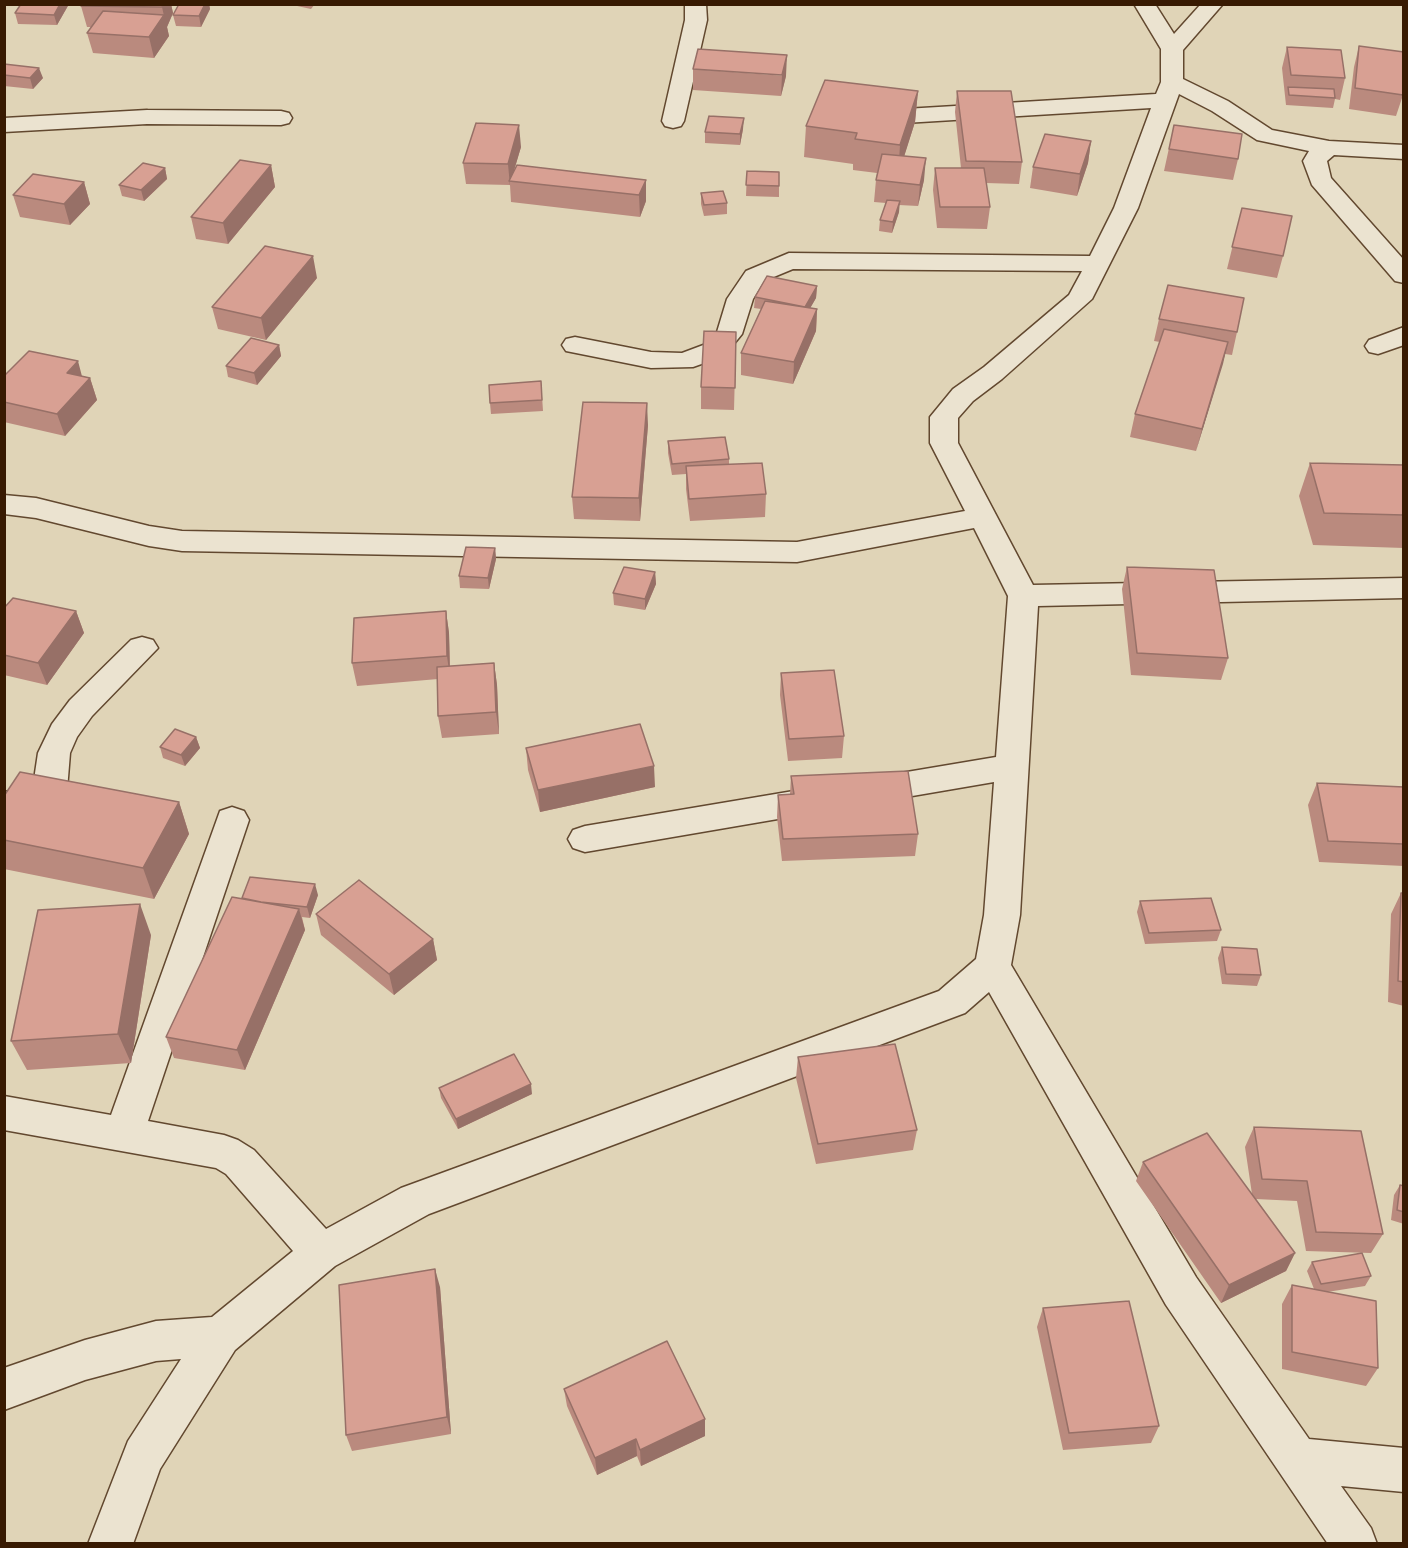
<!DOCTYPE html>
<html>
<head>
<meta charset="utf-8">
<style>
	body { margin:0 }
	#map { position:relative; width:1408px; height:1548px; overflow:hidden; background:#e0d4b7; font-family:"IM FELL DW Pica",serif }
	canvas { display:block }
	.frame { position:absolute; inset:0; border:6px solid #381a02; pointer-events:none }
</style>
</head>
<body>
<div id="map">
<canvas width="1408" height="1548"></canvas>
<div class="frame"></div>
</div>
<script>
const g = document.querySelector('canvas').getContext('2d');
g.lineJoin = 'round';
function shape(rows) {
  const path = new Path2D();
  for (const r of rows) {
    path.moveTo(r[0], r[1]);
    for (let i = 2; i < r.length; i += 2) path.lineTo(r[i], r[i + 1]);
  }
  return path;
}
function strokePath(path, color, width, dash) {
  g.strokeStyle = color;
  g.lineWidth = width;
  g.lineCap = dash ? 'butt' : 'round';
  g.setLineDash(dash || []);
  g.stroke(path);
}
function fill(path, color) {
  g.fillStyle = color;
  g.fill(path, 'evenodd');
}
const street = shape([
	[685,4,706,4,707,20,684,121,681,126,673,128,665,126,662,121,685,20,685,4],
	[1134,4,1155,4,1174,34,1201,4,1223,4,1183,50,1183,79,1228,101,1272,130,1329,141,1404,145,1404,159,1334,155,1327,161,1331,178,1404,260,1404,283,1395,281,1312,185,1303,161,1309,151,1257,140,1212,111,1179,94,1138,208,1092,299,1002,379,973,401,958,418,958,443,1033,585,1404,578,1404,598,1038,606,1020,915,1011,965,1196,1277,1309,1439,1404,1448,1404,1492,1341,1486,1371,1528,1377,1544,1328,1544,1166,1305,989,992,965,1013,429,1214,335,1266,235,1350,160,1469,133,1544,88,1544,128,1441,181,1359,156,1361,85,1380,4,1410,4,1368,85,1340,156,1321,212,1317,293,1251,226,1174,216,1168,4,1130,4,1096,111,1115,220,811,232,807,244,811,249,820,148,1121,224,1135,238,1140,254,1150,326,1229,401,1188,939,991,976,959,984,915,994,782,585,852,573,848,568,839,573,830,585,826,996,757,1008,596,974,528,797,562,182,551,149,546,36,518,4,514,4,495,36,498,149,526,182,531,797,542,965,511,930,443,930,417,953,389,984,367,1069,295,1082,271,793,269,764,281,753,299,742,334,724,356,693,367,651,368,566,351,562,345,566,339,575,337,651,352,682,353,706,344,717,332,727,299,746,271,789,253,1090,256,1114,208,1151,108,888,124,880,122,877,117,880,112,888,110,1156,94,1161,82,1161,49,1134,4],
	[147,110,281,111,289,113,292,118,289,123,281,125,147,124,4,132,4,118,147,110],
	[1404,327,1404,345,1378,354,1369,352,1365,346,1369,340,1404,327],
	[142,637,153,640,158,648,92,716,77,737,70,753,67,790,57,810,49,817,25,823,4,817,4,791,25,797,32,793,38,753,52,724,70,700,131,640,142,637]
]);
const wall = shape([
	[21,4,69,4,57,25,18,24,15,13],
	[171,4,173,13,167,27,169,36,154,58,93,53,87,33,91,27,87,27,81,6],
	[179,4,209,4,210,9,201,27,176,26,173,15],
	[288,4,315,4,311,9],
	[1359,46,1403,95,1396,116,1349,109,1354,67],
	[1287,47,1345,78,1340,100,1335,99,1333,108,1286,105,1282,68],
	[4,64,43,78,33,89,4,86],
	[693,69,786,76,781,96,693,90],
	[918,91,915,122,904,156,924,180,918,206,899,205,899,212,892,233,879,231,880,220,886,203,874,202,876,180,877,173,853,170,853,164,804,157,806,126],
	[957,91,1022,162,1019,184,986,183,990,207,987,229,937,228,933,190,935,168,961,168,955,112],
	[1174,125,1238,159,1233,180,1164,171],
	[743,129,740,145,705,143,705,132],
	[1091,141,1088,163,1077,196,1030,188,1033,167],
	[521,147,513,173,646,180,646,201,640,217,511,202,510,185,466,184,463,163],
	[271,165,275,187,228,244,196,239,191,217],
	[165,168,167,179,144,201,122,196,119,185],
	[747,171,779,186,779,197,746,196],
	[84,182,90,204,70,225,20,217,13,195],
	[701,193,727,203,727,214,704,216,701,204],
	[1242,208,1283,256,1277,278,1227,269],
	[317,278,266,340,218,329,212,307],
	[817,286,816,298,810,308,817,309,816,331,793,384,741,375,741,353,761,309,754,308,755,297],
	[1159,319,1237,332,1232,355,1225,354,1196,451,1130,437,1135,414,1160,342,1154,341],
	[736,332,734,410,701,409,701,387],
	[279,345,281,356,257,385,228,377,226,366],
	[4,376,82,376,90,378,97,400,65,436,4,422],
	[541,381,543,411,491,414,490,403],
	[648,425,640,521,574,519,572,497],
	[668,441,729,459,729,464,766,494,765,517,690,521,686,489,686,474,672,475,668,453],
	[1310,463,1404,465,1404,548,1313,545,1299,496],
	[495,548,496,559,489,589,460,588,459,576],
	[1127,567,1228,658,1221,680,1131,675,1122,589],
	[655,572,656,584,645,610,614,605,613,593],
	[4,608,76,611,84,633,47,685,4,675],
	[446,611,449,633,450,666,494,663,497,685,499,734,442,738,438,716,438,679,357,686,352,663],
	[781,673,844,736,842,758,788,761,780,695],
	[196,737,200,748,185,766,163,758,160,747],
	[526,748,655,787,540,812,528,770],
	[791,776,918,834,915,856,782,861,777,817,778,795,790,794],
	[1317,783,1404,787,1404,866,1319,862,1308,805],
	[4,793,179,802,189,834,154,899,4,869],
	[1401,893,1404,893,1404,1006,1388,1002,1391,914],
	[318,895,310,918,302,917,305,930,245,1070,174,1058,166,1037,242,898],
	[1140,901,1221,930,1217,941,1145,944,1137,912],
	[316,914,433,939,437,960,394,995,321,935],
	[151,935,131,1063,27,1070,11,1041],
	[1222,947,1261,975,1257,986,1222,984,1218,958],
	[798,1057,917,1130,913,1150,816,1164,796,1078],
	[439,1088,532,1094,458,1129,441,1098],
	[1254,1127,1383,1234,1371,1253,1306,1251,1297,1201,1256,1199,1295,1253,1286,1271,1221,1303,1136,1181,1143,1162,1252,1194,1245,1147],
	[1400,1185,1404,1186,1404,1224,1391,1220,1394,1195],
	[1312,1262,1371,1276,1365,1286,1327,1292,1378,1368,1366,1386,1282,1369,1282,1304,1292,1285,1314,1289,1307,1271],
	[440,1287,451,1434,352,1451,346,1435],
	[1043,1308,1159,1426,1151,1443,1063,1450,1037,1327],
	[564,1389,705,1419,705,1436,641,1466,637,1456,597,1475,567,1406]
]);
const shadedWall = shape([
	[60,4,69,4,57,25,54,15],
	[163,4,171,4,173,13,167,27,169,36,154,58,149,37,164,16,162,7],
	[205,4,209,4,210,9,201,27,199,16],
	[787,55,786,76,781,96,782,75],
	[39,68,43,78,33,89,30,78],
	[918,91,915,122,898,176,900,145],
	[744,118,743,129,740,145,740,134],
	[519,125,521,147,511,181,509,181,510,186,508,164],
	[1091,141,1088,163,1077,196,1080,174],
	[926,158,924,180,918,206,920,185],
	[271,165,275,187,228,244,223,223],
	[165,168,167,179,144,201,141,190],
	[646,180,646,201,640,217,639,195],
	[84,182,90,204,70,225,64,204],
	[900,201,899,212,892,233,893,222],
	[313,256,317,278,266,340,261,318],
	[817,286,816,298,804,319,804,308],
	[817,309,816,331,793,384,794,362],
	[1228,342,1223,364,1196,451,1202,429],
	[279,345,281,356,257,385,254,373],
	[78,361,84,384,67,373],
	[90,378,97,400,65,436,57,414],
	[647,403,648,425,640,521,639,498],
	[495,548,496,559,489,589,488,578],
	[655,572,656,584,645,610,645,599],
	[76,611,84,633,47,685,38,663],
	[446,611,449,633,450,678,447,656],
	[494,663,497,685,499,734,496,712],
	[196,737,200,748,185,766,181,755],
	[654,766,655,787,540,812,538,790],
	[179,802,189,834,154,899,143,868],
	[315,884,318,895,310,918,307,907],
	[140,904,151,935,131,1063,118,1034],
	[299,909,305,930,245,1070,237,1050],
	[433,939,437,960,394,995,389,974],
	[531,1084,532,1094,458,1129,456,1119],
	[1295,1253,1286,1271,1221,1303,1229,1285],
	[435,1269,440,1287,451,1434,447,1417],
	[705,1419,705,1436,641,1466,640,1450],
	[636,1439,637,1456,597,1475,595,1458]
]);
const building = shape([
	[21,4,60,4,54,15,15,13,21,4],
	[82,4,163,4,162,7,81,6,82,4],
	[179,4,205,4,199,16,173,15,179,4],
	[103,11,164,15,149,37,87,33,103,11],
	[1359,46,1404,52,1403,95,1355,88,1359,46],
	[1287,47,1341,50,1345,78,1291,75,1287,47],
	[698,49,787,55,782,75,693,69,698,49],
	[4,64,39,68,30,78,4,75,4,64],
	[825,80,918,91,900,145,855,139,857,133,806,126,825,80],
	[1288,87,1334,89,1335,98,1289,95,1288,87],
	[957,91,1011,91,1022,162,966,161,957,91],
	[709,116,744,118,740,134,705,132,709,116],
	[476,123,519,125,508,164,463,163,476,123],
	[1174,125,1242,134,1238,159,1169,149,1174,125],
	[1045,134,1091,141,1080,174,1033,167,1045,134],
	[882,154,926,158,920,185,876,180,882,154],
	[240,160,271,165,223,223,191,217,240,160],
	[143,163,165,168,141,190,119,185,143,163],
	[517,165,646,180,639,195,509,181,517,165],
	[935,168,984,168,990,207,940,207,935,168],
	[747,171,779,172,779,186,746,185,747,171],
	[33,174,84,182,64,204,13,195,33,174],
	[723,191,727,203,704,205,701,193,723,191],
	[887,200,900,201,893,222,880,220,887,200],
	[1242,208,1292,216,1283,256,1232,247,1242,208],
	[265,246,313,256,261,318,212,307,265,246],
	[767,276,817,286,805,307,755,297,767,276],
	[1168,285,1244,298,1237,332,1159,319,1168,285],
	[765,301,817,309,794,362,741,353,765,301],
	[1164,329,1228,342,1202,429,1135,414,1164,329],
	[704,331,736,332,735,388,701,387,704,331],
	[251,338,279,345,254,373,226,366,251,338],
	[29,351,78,361,67,373,90,378,57,414,4,402,4,376,29,351],
	[541,381,542,400,490,403,489,385,541,381],
	[583,402,647,403,639,498,572,497,583,402],
	[725,437,729,459,672,464,668,441,725,437],
	[762,463,766,494,689,499,686,466,762,463],
	[1310,463,1404,465,1404,515,1324,513,1310,463],
	[466,547,495,548,488,578,459,576,466,547],
	[624,567,655,572,645,599,613,593,624,567],
	[1127,567,1214,570,1228,658,1137,653,1127,567],
	[13,598,76,611,38,663,4,655,4,608,13,598],
	[446,611,447,656,352,663,354,618,446,611],
	[494,663,496,712,438,716,437,667,494,663],
	[834,670,844,736,789,739,781,673,834,670],
	[640,724,654,766,538,790,526,748,640,724],
	[175,729,196,737,181,755,160,747,175,729],
	[908,771,918,834,783,839,778,795,794,794,791,776,908,771],
	[20,772,179,802,143,868,4,840,4,796,20,772],
	[1317,783,1404,787,1404,844,1328,841,1317,783],
	[250,877,315,884,307,907,261,902,242,898,250,877],
	[359,880,433,939,389,974,316,914,359,880],
	[1401,893,1404,893,1404,982,1398,981,1401,893],
	[232,897,299,909,237,1050,166,1037,232,897],
	[1211,898,1221,930,1149,933,1140,901,1211,898],
	[140,904,118,1034,11,1041,38,910,140,904],
	[1222,947,1257,949,1261,975,1226,974,1222,947],
	[895,1044,917,1130,818,1144,798,1057,895,1044],
	[514,1054,531,1084,456,1119,439,1088,514,1054],
	[1254,1127,1361,1131,1383,1234,1316,1232,1307,1181,1262,1179,1254,1127],
	[1207,1133,1295,1253,1229,1285,1143,1162,1207,1133],
	[1400,1185,1404,1186,1404,1212,1397,1210,1400,1185],
	[1362,1253,1371,1276,1321,1284,1312,1262,1362,1253],
	[435,1269,447,1417,346,1435,339,1285,435,1269],
	[1292,1285,1376,1301,1378,1368,1292,1352,1292,1285],
	[1129,1301,1159,1426,1069,1433,1043,1308,1129,1301],
	[667,1341,705,1419,640,1450,636,1439,595,1458,564,1389,667,1341]
]);
strokePath(street, '#62482f', 3);
fill(street, '#ebe3d0');
fill(wall, '#ba8a7e');
fill(shadedWall, '#977067');
fill(building, '#d8a093');
strokePath(building, '#977067', 1.5);
</script>
</body>
</html>
